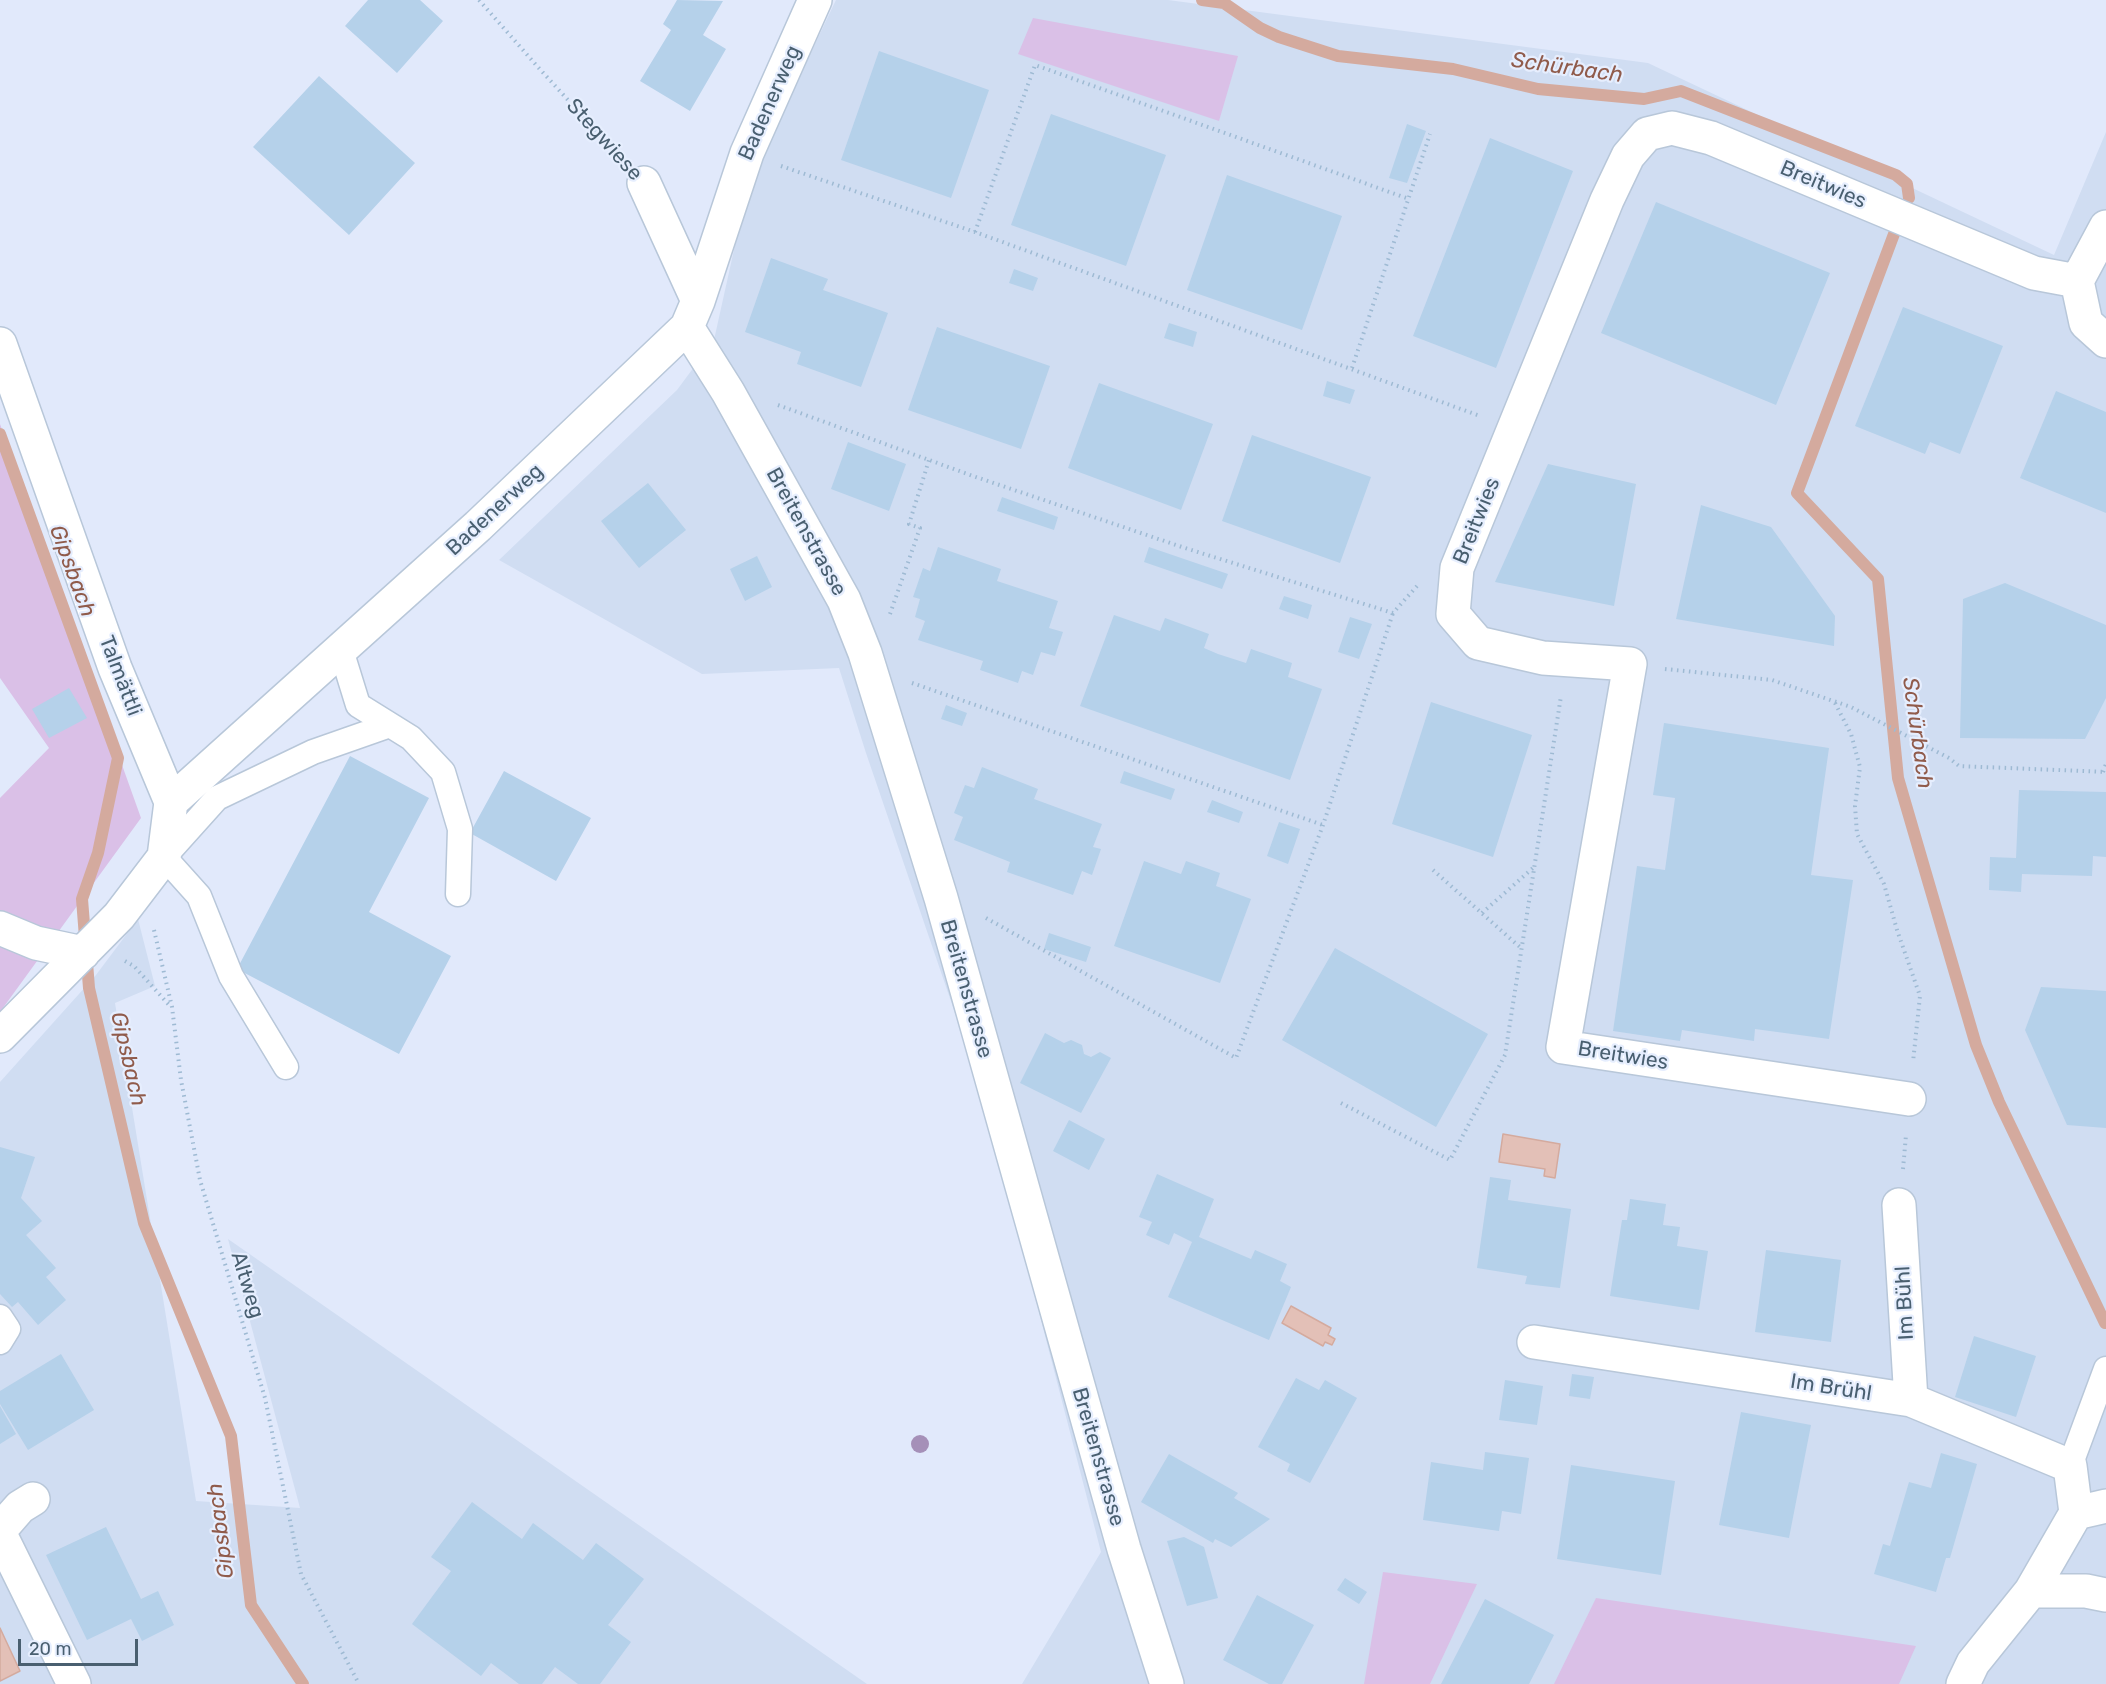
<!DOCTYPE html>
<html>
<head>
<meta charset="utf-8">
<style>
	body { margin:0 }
	#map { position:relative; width:2106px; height:1684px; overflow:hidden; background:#e1e9fb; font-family:Rubik,sans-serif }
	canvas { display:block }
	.scale { position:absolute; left:18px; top:1639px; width:120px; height:27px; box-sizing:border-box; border:3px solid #495f70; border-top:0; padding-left:8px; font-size:18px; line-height:21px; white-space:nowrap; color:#495f70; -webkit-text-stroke:4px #e6eefe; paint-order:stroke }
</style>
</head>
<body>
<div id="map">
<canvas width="2106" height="1684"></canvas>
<div class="scale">20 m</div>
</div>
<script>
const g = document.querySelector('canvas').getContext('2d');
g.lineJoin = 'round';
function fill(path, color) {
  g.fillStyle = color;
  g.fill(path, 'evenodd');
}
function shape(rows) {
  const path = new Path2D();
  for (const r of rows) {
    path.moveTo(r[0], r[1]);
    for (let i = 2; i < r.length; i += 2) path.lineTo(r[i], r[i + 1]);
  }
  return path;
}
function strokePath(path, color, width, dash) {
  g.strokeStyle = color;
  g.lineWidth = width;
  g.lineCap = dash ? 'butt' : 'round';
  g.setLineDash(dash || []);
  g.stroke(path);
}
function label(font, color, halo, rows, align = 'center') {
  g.font = font + ' Rubik,sans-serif';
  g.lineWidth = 4.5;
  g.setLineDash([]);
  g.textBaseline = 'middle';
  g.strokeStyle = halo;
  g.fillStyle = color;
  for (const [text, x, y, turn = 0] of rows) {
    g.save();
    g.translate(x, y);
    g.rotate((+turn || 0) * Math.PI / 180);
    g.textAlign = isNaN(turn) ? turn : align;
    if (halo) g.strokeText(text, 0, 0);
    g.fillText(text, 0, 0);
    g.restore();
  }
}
const residential = shape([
	[836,0,1168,0,1648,63,2054,255,2106,132,2106,1684,1022,1684,1101,1552,982,1092,866,753,839,668,702,674,499,560,677,390,714,340,749,182],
	[138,919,155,986,115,1003,196,1501,300,1508,228,1239,867,1684,0,1684,0,1082,96,975]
]);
const green = shape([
	[1033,18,1238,56,1219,121,1018,54],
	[0,424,141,818,0,1012,0,798,49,748,0,678],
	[1383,1572,1477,1584,1430,1684,1364,1684],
	[1596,1598,1916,1646,1899,1684,1554,1684]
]);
const water = shape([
	[1503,1134,1560,1144,1555,1178,1544,1176,1545,1169,1499,1162,1503,1134],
	[1291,1306,1331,1328,1328,1335,1335,1339,1332,1345,1325,1342,1323,1346,1282,1323,1291,1306],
	[0,1628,20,1671,0,1681,0,1628]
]);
const stream = shape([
	[1202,0,1224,3,1260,28,1279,37,1338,56,1453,69,1538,89,1644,99,1681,91,1896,175,1907,184,1909,198],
	[1894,234,1797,493,1878,579,1898,778,1976,1045,1999,1102,2105,1323],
	[0,434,118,758,98,853,82,899,89,988,144,1223,231,1436,251,1605,303,1684]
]);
const building = shape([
	[368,0,420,0,443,21,397,73,345,26],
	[677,0,723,1,703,35,726,49,690,111,640,81,671,30,663,24],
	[879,51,989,90,951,198,841,160],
	[319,76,415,163,349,235,253,147],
	[1051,114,1166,155,1126,266,1011,225],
	[1407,124,1426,131,1407,183,1389,178],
	[1490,138,1573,171,1496,368,1413,336],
	[1227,175,1342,216,1302,330,1187,290],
	[1656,202,1830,273,1776,405,1601,333],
	[771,258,828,279,823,290,888,313,861,387,797,364,801,352,745,332],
	[1014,269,1038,278,1033,291,1009,283],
	[1903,307,2003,346,1960,454,1930,442,1925,454,1855,426],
	[1169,323,1197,332,1193,347,1164,338],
	[937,327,1050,366,1021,449,908,410],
	[1327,381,1355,390,1350,404,1323,396],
	[1099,383,1213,424,1181,510,1068,468],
	[2056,391,2106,412,2106,513,2020,478],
	[1252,435,1371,477,1340,563,1222,521],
	[848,442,906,464,889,511,831,489],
	[1548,464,1636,484,1614,606,1495,582],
	[648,483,686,530,639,568,601,521],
	[1002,497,1058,517,1054,530,997,511],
	[1701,505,1771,527,1835,616,1834,646,1676,619],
	[938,547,1001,569,997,581,1058,601,1049,628,1063,632,1055,656,1041,652,1033,675,1022,671,1018,683,980,670,983,661,918,640,925,621,915,617,920,599,913,597,923,568,930,571],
	[1149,547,1228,574,1222,589,1144,562],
	[757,556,772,587,745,601,730,569],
	[2005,583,2106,625,2106,698,2085,739,1960,738,1963,599],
	[1284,596,1312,605,1308,619,1279,609],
	[1114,615,1160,631,1165,618,1209,634,1204,648,1218,654,1246,663,1251,649,1292,663,1288,677,1322,689,1290,780,1080,706],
	[1350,617,1372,624,1359,659,1338,652],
	[69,688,87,718,49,738,32,709],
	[1431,702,1532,735,1493,857,1392,824],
	[946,705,967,713,962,726,941,719],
	[1664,723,1829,748,1811,875,1853,880,1829,1039,1755,1029,1754,1041,1682,1030,1680,1041,1613,1031,1637,866,1665,870,1675,798,1653,795],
	[350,756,429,798,369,912,451,956,399,1054,237,969],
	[982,767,1038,789,1034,799,1102,824,1093,847,1101,849,1092,875,1082,871,1073,895,1007,872,1010,862,954,840,963,817,954,813,965,785,974,788],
	[504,771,591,818,556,881,470,833],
	[1124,771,1175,789,1171,800,1120,783],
	[2019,790,2106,792,2106,857,2093,856,2092,876,2022,874,2021,892,1989,890,1990,857,2016,858],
	[1212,800,1243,812,1239,823,1207,812],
	[1279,822,1300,829,1288,864,1267,856],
	[1144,861,1181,874,1186,861,1220,873,1216,886,1251,899,1220,983,1114,946],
	[1049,933,1091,947,1086,962,1044,949],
	[1335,948,1488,1034,1436,1127,1282,1040],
	[2041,987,2106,991,2106,1128,2067,1125,2025,1030],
	[1045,1033,1064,1043,1071,1040,1082,1045,1084,1054,1091,1057,1100,1052,1111,1058,1081,1113,1020,1083],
	[1069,1120,1105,1139,1089,1170,1053,1151],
	[0,1147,35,1157,21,1198,42,1221,26,1235,56,1268,46,1277,66,1300,38,1325,18,1302,12,1307,0,1294],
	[1157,1174,1214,1199,1199,1237,1251,1259,1255,1250,1287,1264,1280,1281,1291,1287,1269,1340,1168,1297,1192,1242,1174,1233,1169,1245,1146,1235,1152,1222,1139,1217],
	[1490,1177,1511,1180,1508,1200,1571,1209,1560,1288,1525,1284,1527,1276,1477,1268],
	[1630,1199,1666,1204,1663,1225,1680,1227,1677,1246,1708,1251,1699,1310,1610,1296,1622,1220,1627,1220],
	[1766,1250,1841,1260,1831,1342,1755,1332],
	[1974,1336,2036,1356,2016,1417,1955,1397],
	[61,1354,94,1410,28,1450,0,1404,0,1391],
	[1572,1374,1594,1377,1590,1399,1569,1396],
	[1296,1378,1319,1390,1325,1380,1357,1398,1310,1483,1287,1471,1290,1464,1258,1447],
	[1505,1380,1543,1386,1537,1425,1499,1420],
	[0,1406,16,1434,0,1444],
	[1741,1412,1811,1425,1789,1538,1719,1525],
	[1485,1452,1529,1458,1521,1514,1502,1511,1499,1531,1423,1520,1431,1462,1483,1470],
	[1941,1453,1977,1464,1950,1558,1946,1558,1936,1592,1874,1574,1883,1544,1890,1546,1909,1482,1931,1488],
	[1169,1454,1238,1493,1234,1498,1270,1519,1231,1547,1215,1539,1213,1543,1141,1502],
	[1571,1465,1675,1481,1661,1575,1557,1559],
	[472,1502,522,1539,533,1523,583,1560,596,1543,644,1579,608,1625,631,1642,600,1684,578,1684,555,1667,542,1684,519,1684,491,1663,481,1676,412,1624,451,1571,431,1557],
	[106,1527,141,1599,158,1591,174,1625,142,1641,131,1619,87,1640,46,1555],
	[1184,1537,1204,1547,1218,1598,1187,1606,1167,1541],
	[1345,1578,1367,1592,1359,1604,1337,1590],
	[1257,1595,1314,1625,1282,1684,1269,1684,1223,1660],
	[1485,1599,1554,1635,1529,1684,1441,1684]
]);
const path = shape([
	[479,0,537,66,619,156],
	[781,166,975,232,1480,416],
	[975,232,1035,65,1409,199],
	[1352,368,1430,134],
	[778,405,973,476,1185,548,1393,613,1417,586],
	[890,614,920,528,909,524,929,460],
	[1665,669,1772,680,1851,707,1949,758,1959,766,2106,772],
	[912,683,1323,825],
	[1835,703,1851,734,1860,767,1855,806,1857,834,1884,884,1897,930,1920,996,1913,1062],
	[2103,772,2106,764],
	[1433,870,1521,948],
	[1482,913,1533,868],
	[986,918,1236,1058,1323,825,1393,613],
	[154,930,172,1007,181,1080,200,1180,265,1398,301,1574,359,1684],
	[125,961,134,966,170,1006],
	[1341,1103,1450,1160,1505,1055,1561,696],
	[1903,1169,1906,1135]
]);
const lane = shape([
	[341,650,358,705,411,738,443,772,460,829,458,894],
	[286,1067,231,976,199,896,164,857,217,798,313,752,390,725],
	[0,1317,8,1329,0,1342],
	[2070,1466,2106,1369]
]);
const street = shape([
	[644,183,698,301],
	[2106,227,2077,281,2086,323,2106,341],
	[687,327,728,392,844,600,865,653,941,898,1124,1549,1167,1684],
	[0,344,115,668,171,802],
	[0,928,36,943,83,953],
	[0,1036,119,916,164,857,171,802,478,526,687,327,698,301,747,153,815,0],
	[1909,1099,1563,1047,1630,664,1543,658,1478,643,1453,614,1457,568,1607,200,1628,156,1647,134,1672,128,1711,138,2034,273,2077,281],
	[1899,1205,1911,1400],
	[1534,1342,1911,1400,2070,1466,2076,1513],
	[0,1530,20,1507,33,1499],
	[0,1534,74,1684],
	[2031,1591,2086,1591,2106,1595],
	[1963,1684,1973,1663,2031,1591,2076,1513,2106,1506]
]);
const trees = [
	[920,1444]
];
const streetNames = [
	["Badenerweg",770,103,-66],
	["Stegwiese",604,140,48],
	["Breitwies",1823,185,23],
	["Badenerweg",495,510,-43],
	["Breitwies",1477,521,-68],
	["Breitenstrasse",806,532,61],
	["Talmättli",120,676,69],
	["Breitenstrasse",966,989,74],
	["Breitwies",1623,1056,9],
	["Altweg",247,1285,73],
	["Im Bühl",1905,1303,-93],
	["Im Brühl",1831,1388,9],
	["Breitenstrasse",1098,1457,74]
];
const waterNames = [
	["Schürbach",1567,68,8],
	["Gipsbach",72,571,70],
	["Schürbach",1917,733,82],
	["Gipsbach",128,1059,77],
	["Gipsbach",221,1531,-97]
];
fill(residential, '#d0ddf2');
fill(green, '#dac0e7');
fill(water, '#e3c0b7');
strokePath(water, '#d4aa9e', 1.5);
strokePath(stream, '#d4aa9e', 12);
fill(building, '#b5d1ea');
strokePath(lane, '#b8c7d9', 27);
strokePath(street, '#b8c7d9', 36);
strokePath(path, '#9ebad3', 4, [1.5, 4.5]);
strokePath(lane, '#fff', 24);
strokePath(street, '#fff', 33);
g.fillStyle = '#a590b8';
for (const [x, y] of trees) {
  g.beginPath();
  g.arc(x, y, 9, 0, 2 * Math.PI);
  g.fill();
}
label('21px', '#495f70', '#e6eefe', streetNames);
label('italic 22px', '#905b4b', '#e6eefe', waterNames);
</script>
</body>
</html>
